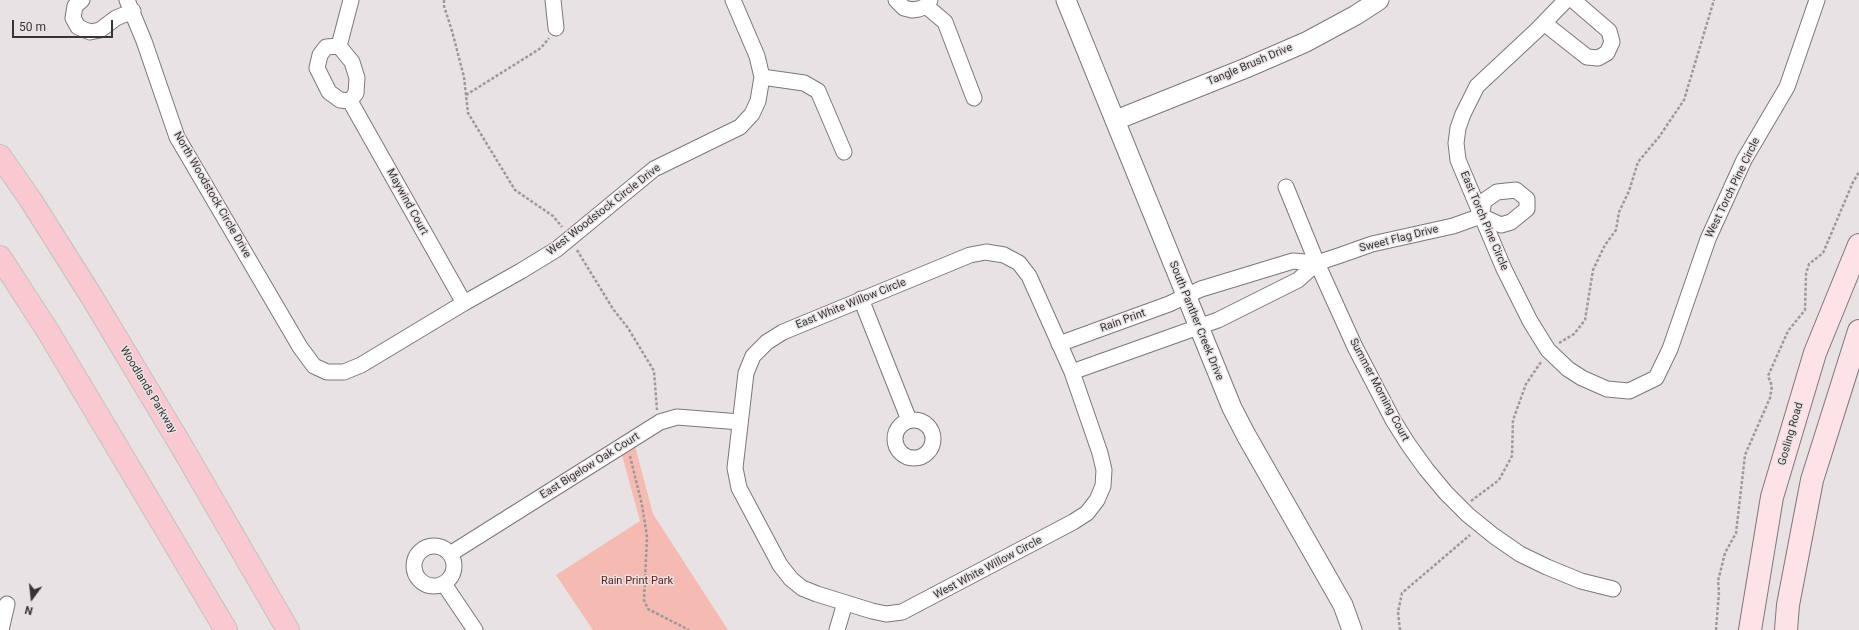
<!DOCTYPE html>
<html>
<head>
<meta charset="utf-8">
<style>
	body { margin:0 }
	#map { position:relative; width:1859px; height:630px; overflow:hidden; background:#e8e2e4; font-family:Roboto,sans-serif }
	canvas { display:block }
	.north { position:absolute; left:12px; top:578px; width:40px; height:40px; -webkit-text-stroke:3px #e8e2e4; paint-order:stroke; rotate:195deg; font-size:11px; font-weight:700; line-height:16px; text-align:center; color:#363435 }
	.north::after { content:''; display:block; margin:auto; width:14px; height:18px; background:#363435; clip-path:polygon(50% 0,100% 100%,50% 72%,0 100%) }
	.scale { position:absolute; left:12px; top:20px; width:101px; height:18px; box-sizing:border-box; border:2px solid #363435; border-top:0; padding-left:5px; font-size:12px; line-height:14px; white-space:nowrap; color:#363435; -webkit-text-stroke:3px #e8e2e4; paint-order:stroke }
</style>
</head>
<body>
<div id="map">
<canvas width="1859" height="630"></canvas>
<div class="north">N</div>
<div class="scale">50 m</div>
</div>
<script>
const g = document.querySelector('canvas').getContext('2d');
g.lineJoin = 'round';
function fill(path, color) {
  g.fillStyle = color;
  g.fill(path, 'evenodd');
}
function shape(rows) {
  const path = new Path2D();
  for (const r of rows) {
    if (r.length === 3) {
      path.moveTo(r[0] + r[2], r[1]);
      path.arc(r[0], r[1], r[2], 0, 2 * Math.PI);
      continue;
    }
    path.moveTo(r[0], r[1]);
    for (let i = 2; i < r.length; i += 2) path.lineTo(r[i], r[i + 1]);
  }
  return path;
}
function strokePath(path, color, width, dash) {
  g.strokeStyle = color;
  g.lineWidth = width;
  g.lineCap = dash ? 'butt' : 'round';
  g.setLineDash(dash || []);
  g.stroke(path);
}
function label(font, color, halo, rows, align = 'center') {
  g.font = font + ' Roboto,sans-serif';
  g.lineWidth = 3;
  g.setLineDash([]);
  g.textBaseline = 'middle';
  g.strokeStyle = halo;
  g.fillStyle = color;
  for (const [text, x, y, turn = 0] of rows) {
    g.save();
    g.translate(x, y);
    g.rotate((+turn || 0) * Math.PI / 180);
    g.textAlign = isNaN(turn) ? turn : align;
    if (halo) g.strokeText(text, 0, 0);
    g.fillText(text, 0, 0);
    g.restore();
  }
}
const green = shape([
	[635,446,653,514,728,630,593,630,556,575,640,521,622,455]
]);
const path = shape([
	[444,0,444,6,452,31,464,77,468,113,515,190,553,216,562,227],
	[466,95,541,48,549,38],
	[577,250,613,309,628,328,654,371,657,410],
	[1559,343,1574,334,1585,320,1593,270,1605,245,1616,230,1619,212,1629,191,1638,162,1659,137,1684,100,1714,0],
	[630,456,642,505,647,537,644,600,648,609,689,630],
	[1471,501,1499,480,1512,456,1513,420,1526,384,1541,362],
	[1400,630,1398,612,1402,593,1470,535],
	[1716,630,1719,592,1718,581,1725,553,1736,533,1745,455,1770,398,1772,386,1768,376,1788,331,1805,310,1806,274,1809,264,1823,253,1853,182,1859,172]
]);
const minor = shape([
	[82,0,75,6,73,18,78,27,90,32,100,30,116,18,133,11],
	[127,0,144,41,177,137,300,347,314,366,327,372,344,372,361,365,464,303,521,271,557,249,654,169,740,127,752,114,758,101,762,77,757,56,733,0],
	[553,0,556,28],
	[896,0,904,8,912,10,919,9,926,6,930,0],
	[1566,0,1537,30,1477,86,1463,114,1458,128,1456,143,1458,160,1504,269,1530,321,1548,350,1568,369,1582,378,1607,389,1629,391,1656,378,1670,349,1708,239,1744,160,1787,87,1817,0],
	[926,6,945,22,974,98],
	[1544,23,1587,57,1598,58,1607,53,1612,42,1609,31,1573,0],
	[339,46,352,62,357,78,356,93,350,101,340,100,329,92,317,68,320,55,326,47,339,46],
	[339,46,351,0],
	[762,77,804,83,818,91,844,152],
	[350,101,464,303],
	[1286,187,1317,263,1355,347,1393,420,1408,444,1426,469,1446,493,1468,515,1494,536,1520,554,1547,567,1581,581,1613,589],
	[986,252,1004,255,1019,263,1029,276,1072,372,1100,453,1104,470,1103,486,1097,500,1087,513,1073,522,902,612,886,614,872,611,817,594,802,588,791,579,780,565,739,488,735,468,746,373,753,356,767,342,783,332,970,255,986,252],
	[861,299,909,420],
	[1059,344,1169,304,1201,289,1293,261,1317,263],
	[1072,372,1218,320,1298,280,1317,263,1341,255,1372,244,1453,226,1481,216,1501,225,1511,222,1527,209,1527,199,1516,190,1497,192,1484,201,1481,216],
	[914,439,19],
	[434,566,20],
	[450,554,660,422,677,417,740,422],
	[444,584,475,630],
	[1,630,7,604],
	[837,630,845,603]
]);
const tertiary = shape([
	[1066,0,1232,408,1246,435,1343,605,1352,630],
	[1116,120,1246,68,1306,42,1356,15,1379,0]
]);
const secondary = shape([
	[1750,630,1772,497,1815,353,1859,245],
	[1786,630,1788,605,1812,480,1859,331]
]);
const primary = shape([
	[0,156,30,199,90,294,179,442,288,630],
	[0,257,49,333,226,630]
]);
const streetNames = [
	["Tangle Brush Drive",1250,65,-23],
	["West Torch Pine Circle",1733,188,-64],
	["North Woodstock Circle Drive",212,195,60],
	["Maywind Court",407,202,61],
	["West Woodstock Circle Drive",604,210,-38],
	["East Torch Pine Circle",1484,221,67],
	["Sweet Flag Drive",1399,239,-14],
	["East White Willow Circle",851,304,-22],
	["Rain Print",1123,321,-20],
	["South Panther Creek Drive",1196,321,68],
	["Woodlands Parkway",148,390,59],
	["Summer Morning Court",1379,390,62],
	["Gosling Road",1791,434,-74],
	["East Bigelow Oak Court",590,466,-32],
	["West White Willow Circle",988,568,-28]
];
const parkNames = [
	["Rain Print Park",637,581]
];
fill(green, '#f5bab2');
strokePath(minor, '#7c7779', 17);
strokePath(tertiary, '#7c7779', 21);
strokePath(secondary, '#7c7779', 24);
strokePath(primary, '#c3c2c2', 24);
strokePath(path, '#9d999a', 2.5, [3, 2]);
strokePath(minor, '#fff', 15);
strokePath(tertiary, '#fff', 19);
strokePath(secondary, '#fde3e7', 22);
strokePath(primary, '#fac8d0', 22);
label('11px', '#363435', '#e8e2e4', streetNames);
label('11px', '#661915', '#e8e2e4', parkNames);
</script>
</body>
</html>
